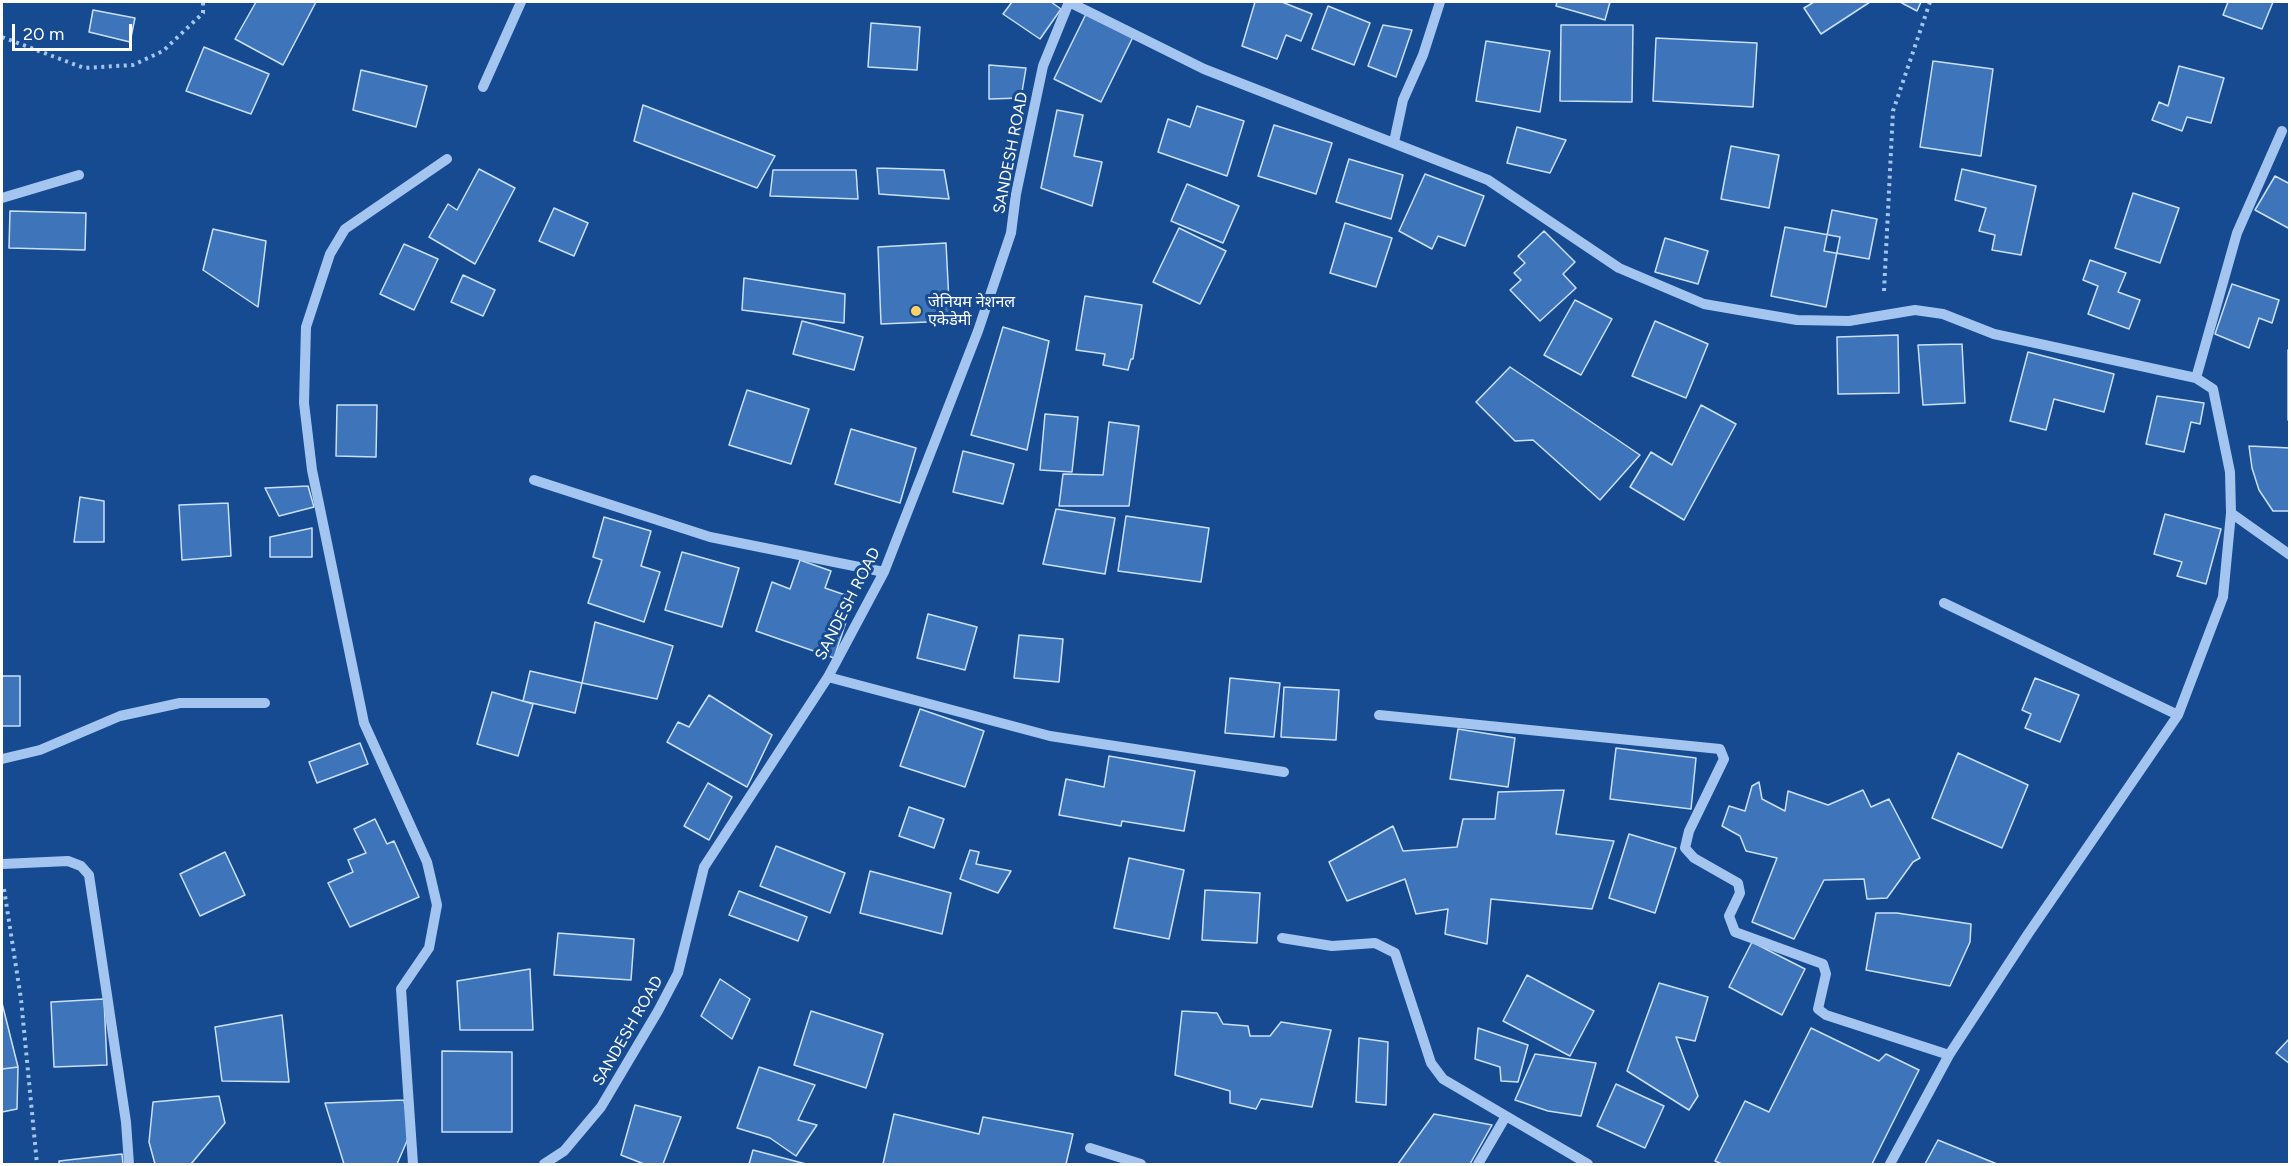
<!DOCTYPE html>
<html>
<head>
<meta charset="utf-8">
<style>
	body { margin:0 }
	#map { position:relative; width:2291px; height:1166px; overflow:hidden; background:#164a91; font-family:Figtree,sans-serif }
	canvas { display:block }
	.frame { position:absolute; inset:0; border:3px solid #fff; pointer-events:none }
	.scale { position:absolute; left:12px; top:24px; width:120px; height:27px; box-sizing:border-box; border:3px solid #fff; border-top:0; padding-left:8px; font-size:18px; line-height:21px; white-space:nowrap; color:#fff; -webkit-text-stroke:4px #164a91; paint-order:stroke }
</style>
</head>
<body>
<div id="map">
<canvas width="2291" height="1166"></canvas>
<div class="frame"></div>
<div class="scale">20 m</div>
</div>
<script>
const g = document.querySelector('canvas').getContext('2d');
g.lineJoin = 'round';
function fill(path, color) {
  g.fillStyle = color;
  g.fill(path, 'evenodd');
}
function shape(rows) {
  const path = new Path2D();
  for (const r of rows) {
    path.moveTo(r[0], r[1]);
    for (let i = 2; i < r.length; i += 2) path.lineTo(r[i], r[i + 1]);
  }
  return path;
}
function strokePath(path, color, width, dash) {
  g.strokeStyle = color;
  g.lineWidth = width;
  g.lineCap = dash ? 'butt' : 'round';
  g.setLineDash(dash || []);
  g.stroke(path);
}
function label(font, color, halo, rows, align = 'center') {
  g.font = font + ' Figtree,"Noto Sans Devanagari",sans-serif';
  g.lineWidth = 6;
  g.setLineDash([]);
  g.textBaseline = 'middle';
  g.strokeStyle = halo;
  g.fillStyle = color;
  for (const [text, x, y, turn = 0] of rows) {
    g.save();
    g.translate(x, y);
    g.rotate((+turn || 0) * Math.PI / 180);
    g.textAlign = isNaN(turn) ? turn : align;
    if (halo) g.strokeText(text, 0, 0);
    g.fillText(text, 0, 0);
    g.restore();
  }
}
const building = shape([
	[256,2,316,2,283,65,235,39,256,2],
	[1012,2,1051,2,1061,9,1040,39,1003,14,1012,2],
	[1255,2,1282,2,1312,14,1301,41,1286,35,1277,59,1242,46,1255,2],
	[1557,2,1610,2,1605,20,1556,6,1557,2],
	[1814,2,1870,2,1821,34,1804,8,1814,2],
	[1900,2,1921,2,1917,11,1900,2],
	[2228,2,2273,2,2262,29,2223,15,2228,2],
	[1328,6,1370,23,1354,65,1312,49,1328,6],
	[93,10,135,18,130,42,89,32,93,10],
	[1086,14,1133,37,1101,102,1054,79,1086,14],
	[871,23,920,27,917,70,868,67,871,23],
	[1383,25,1412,30,1396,77,1368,66,1383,25],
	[1561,25,1633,25,1632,102,1560,101,1561,25],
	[1656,38,1757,43,1753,107,1653,101,1656,38],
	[1486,41,1550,51,1540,112,1476,101,1486,41],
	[204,47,269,74,251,114,186,91,204,47],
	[1933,61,1993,69,1981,156,1920,147,1933,61],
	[989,65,1026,68,1021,98,989,99,989,65],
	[2179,66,2224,78,2211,123,2187,117,2182,131,2152,120,2159,102,2168,106,2179,66],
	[361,70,427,86,416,127,353,110,361,70],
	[643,105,775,156,757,188,634,141,643,105],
	[1197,106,1244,121,1227,176,1158,152,1168,119,1190,127,1197,106],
	[1057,110,1083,115,1074,156,1102,162,1092,206,1041,188,1057,110],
	[1274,125,1332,143,1316,194,1258,176,1274,125],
	[1517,127,1566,140,1550,173,1507,163,1517,127],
	[1731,146,1779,155,1769,208,1721,199,1731,146],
	[1349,159,1403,175,1391,219,1336,202,1349,159],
	[877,168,944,170,949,199,879,194,877,168],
	[479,169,515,188,475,264,429,237,448,204,457,210,479,169],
	[1962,169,2036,186,2021,255,1992,250,1995,235,1979,231,1986,208,1955,200,1962,169],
	[773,170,856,170,858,199,770,196,773,170],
	[1425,174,1484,196,1465,246,1438,236,1432,249,1399,231,1425,174],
	[2275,176,2290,184,2290,229,2255,210,2275,176],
	[1187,184,1239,206,1223,243,1171,221,1187,184],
	[2133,193,2179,208,2160,263,2115,248,2133,193],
	[554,208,588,223,574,256,539,241,554,208],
	[1832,210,1877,219,1869,259,1824,251,1832,210],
	[10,211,86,213,85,250,9,248,10,211],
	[1345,223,1392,238,1376,287,1330,273,1345,223],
	[1785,227,1840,237,1826,307,1771,296,1785,227],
	[1179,228,1226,251,1200,304,1153,282,1179,228],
	[213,229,266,241,258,307,203,270,213,229],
	[1544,231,1575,262,1563,274,1576,288,1540,321,1510,290,1521,280,1514,273,1525,263,1518,256,1544,231],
	[1665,238,1708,251,1698,284,1655,272,1665,238],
	[946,243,950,321,881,324,878,247,946,243],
	[404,244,438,259,414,310,380,294,404,244],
	[2090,260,2126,273,2118,292,2140,300,2129,329,2088,314,2098,286,2083,280,2090,260],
	[463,275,495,290,483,316,451,302,463,275],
	[744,278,845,294,844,323,742,310,744,278],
	[2232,284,2279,300,2272,323,2259,318,2249,348,2215,334,2232,284],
	[1085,296,1142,305,1133,359,1131,359,1128,370,1103,365,1105,354,1076,350,1085,296],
	[1575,300,1612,319,1581,375,1544,355,1575,300],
	[802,321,863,337,854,370,793,354,802,321],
	[1655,321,1708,344,1686,398,1632,376,1655,321],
	[1003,327,1049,341,1027,450,971,435,1003,327],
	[1898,335,1899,393,1838,394,1837,337,1898,335],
	[1962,344,1965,403,1923,405,1918,345,1962,344],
	[2288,350,2290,350,2290,420,2288,420,2288,350],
	[2028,352,2114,374,2104,412,2054,399,2046,430,2010,421,2028,352],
	[1510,367,1640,455,1600,500,1533,440,1515,441,1476,402,1510,367],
	[747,390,809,409,791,464,729,445,747,390],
	[2157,396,2204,403,2200,424,2191,422,2184,452,2146,444,2157,396],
	[337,405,377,405,376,457,336,456,337,405],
	[1701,405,1736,424,1684,520,1630,487,1651,452,1672,465,1701,405],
	[1045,414,1078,417,1072,472,1040,470,1045,414],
	[1109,422,1139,426,1129,506,1059,506,1063,474,1103,475,1109,422],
	[851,429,916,448,900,503,835,484,851,429],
	[2249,446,2290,448,2290,511,2273,511,2259,490,2252,468,2249,446],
	[963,451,1014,464,1003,504,953,492,963,451],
	[308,486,314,507,279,516,265,488,308,486],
	[80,497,104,501,104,542,74,542,80,497],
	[228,503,231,556,182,560,179,505,228,503],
	[1056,509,1115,518,1105,574,1043,564,1056,509],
	[2165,514,2221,529,2206,584,2177,576,2182,562,2154,554,2165,514],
	[1126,516,1209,528,1201,582,1118,571,1126,516],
	[604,517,651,531,641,566,660,572,644,622,588,603,602,560,593,557,604,517],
	[312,528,312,557,270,557,270,537,312,528],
	[682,552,739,568,722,627,665,610,682,552],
	[800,560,831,571,825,588,854,598,834,658,756,631,772,582,790,589,800,560],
	[928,614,977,627,965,670,917,658,928,614],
	[595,622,673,646,657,699,582,683,595,622],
	[1019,635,1063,639,1059,682,1014,678,1019,635],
	[530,671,582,683,575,713,523,701,530,671],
	[2,676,20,676,20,726,2,726,2,676],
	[1230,678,1280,683,1274,737,1225,733,1230,678],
	[2035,678,2079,695,2060,742,2025,728,2031,714,2022,710,2035,678],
	[1284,687,1339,690,1336,740,1281,737,1284,687],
	[492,692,533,704,518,756,477,744,492,692],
	[709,695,772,735,747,787,667,742,678,722,689,727,709,695],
	[920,709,984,731,965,787,900,766,920,709],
	[1458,729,1515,738,1508,787,1450,779,1458,729],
	[360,743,368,764,317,783,309,762,360,743],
	[1616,748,1696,758,1691,809,1610,799,1616,748],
	[1958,753,2028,785,2002,848,1932,818,1958,753],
	[1109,756,1195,771,1184,831,1122,821,1121,826,1059,815,1066,779,1104,787,1109,756],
	[1759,782,1762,799,1785,811,1788,791,1828,805,1863,790,1871,807,1889,799,1920,858,1913,862,1887,898,1867,899,1864,879,1824,880,1794,939,1752,922,1777,858,1746,851,1740,836,1722,826,1729,806,1745,811,1752,786,1759,782],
	[708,783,732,797,709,840,684,826,708,783],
	[1564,790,1556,834,1614,841,1592,909,1491,899,1487,944,1445,934,1448,909,1416,914,1405,879,1347,901,1329,862,1393,826,1403,851,1457,847,1463,819,1495,819,1498,792,1564,790],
	[909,807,944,819,934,848,899,836,909,807],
	[375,819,387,844,394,841,419,897,350,927,328,883,353,872,348,860,366,853,354,829,375,819],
	[1629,834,1676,848,1655,913,1609,898,1629,834],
	[776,846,845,873,830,913,760,886,776,846],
	[970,850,979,852,976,864,1011,871,998,893,960,879,970,850],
	[225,852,245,895,200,916,180,874,225,852],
	[1129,858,1184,870,1169,939,1114,928,1129,858],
	[870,871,951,893,942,934,860,913,870,871],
	[1205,890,1260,893,1257,943,1202,940,1205,890],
	[739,891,807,917,798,941,729,915,739,891],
	[1876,913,1897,913,1971,924,1970,942,1950,986,1866,970,1876,913],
	[558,933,634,939,631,980,554,975,558,933],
	[1752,942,1805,969,1782,1015,1729,987,1752,942],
	[530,969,533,1030,460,1030,457,981,530,969],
	[1527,975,1594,1011,1570,1056,1503,1021,1527,975],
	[720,979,750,999,732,1039,701,1016,720,979],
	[1659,983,1708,997,1695,1041,1676,1037,1698,1096,1689,1110,1627,1071,1659,983],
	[104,999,107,1065,54,1067,51,1002,104,999],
	[2,1003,18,1067,2,1069,2,1003],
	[811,1011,883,1034,866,1088,794,1065,811,1011],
	[1182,1011,1217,1013,1223,1024,1248,1026,1250,1036,1270,1036,1281,1022,1331,1030,1312,1107,1261,1099,1256,1109,1230,1103,1230,1091,1175,1075,1182,1011],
	[282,1015,289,1082,222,1081,215,1027,282,1015],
	[1478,1028,1528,1045,1518,1082,1501,1081,1500,1067,1475,1059,1478,1028],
	[1811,1028,1879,1061,1886,1054,1919,1070,1872,1164,1722,1164,1715,1161,1745,1101,1769,1112,1811,1028],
	[1359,1038,1388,1042,1386,1105,1356,1102,1359,1038],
	[2290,1038,2290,1064,2276,1053,2290,1038],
	[442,1051,512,1052,512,1132,442,1132,442,1051],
	[1535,1054,1596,1063,1581,1116,1548,1111,1515,1100,1535,1054],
	[18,1067,17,1109,2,1112,2,1069,18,1067],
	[759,1067,815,1085,798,1120,817,1125,796,1156,770,1138,737,1128,759,1067],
	[1616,1084,1664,1106,1645,1148,1597,1126,1616,1084],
	[219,1096,225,1123,191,1164,155,1164,149,1142,153,1102,219,1096],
	[404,1100,410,1134,397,1164,344,1164,325,1103,404,1100],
	[635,1105,681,1117,663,1164,644,1164,621,1155,635,1105],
	[894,1114,979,1134,983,1117,1073,1134,1066,1164,883,1164,894,1114],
	[1434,1114,1492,1125,1470,1164,1398,1164,1434,1114],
	[1938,1140,1997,1164,1925,1164,1938,1140],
	[753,1150,806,1164,749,1164,753,1150],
	[122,1154,123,1164,59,1164,59,1161,122,1154]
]);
const path = shape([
	[2,37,84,68,133,65,163,51,203,13,203,2],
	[1884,291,1893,111,1930,2],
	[4,889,21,999,37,1164]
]);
const minor = shape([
	[1069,2,1204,69,1488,180,1619,268,1704,304,1797,320,1849,321,1915,310,1943,314,1994,334,2196,378,2213,389,2230,472,2231,513,2223,597,2178,715,2028,934,1949,1055,1890,1164],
	[483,87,521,2],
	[1394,142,1403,100,1423,55,1440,2],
	[2,198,79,175],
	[2196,378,2237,233,2282,131],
	[534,480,710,537,884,572],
	[2231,513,2290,555],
	[1944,603,2178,715],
	[828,677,1050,736,1284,772],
	[1379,715,1720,749,1724,759,1689,831,1685,848,1694,858,1738,883,1740,893,1729,916,1735,932,1823,964,1826,974,1818,1009,1826,1015,1949,1055],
	[2,759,40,750,120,716,180,703,265,703],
	[2,864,68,861,81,866,89,875,126,1122,129,1164],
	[1282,938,1332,946,1375,943,1395,953,1431,1063,1443,1079,1506,1116],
	[1090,1148,1141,1164],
	[413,1164,401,989,429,948,437,905,427,862,364,723,312,470,304,403,306,327,330,254,345,229,447,159],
	[544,1164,564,1151,601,1107,658,1011,678,973,704,867,828,677,884,572,978,331,1011,233,1016,194,1043,66,1069,2],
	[1478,1164,1506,1116,1588,1164]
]);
const markers = [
	[916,311,6,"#ffd363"]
];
const streetNames = [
	["SANDESH ROAD",1011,153,-79],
	["SANDESH ROAD",848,604,-63],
	["SANDESH ROAD",628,1031,-60]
];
const poiNames = [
	["जेनियम नेशनल",928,302],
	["एकेडेमी",928,320]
];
fill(building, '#3e74b9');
strokePath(building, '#cae0fc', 1.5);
strokePath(path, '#a3c5f0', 4, [3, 4.5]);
strokePath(minor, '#a3c5f0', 10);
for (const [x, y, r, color] of markers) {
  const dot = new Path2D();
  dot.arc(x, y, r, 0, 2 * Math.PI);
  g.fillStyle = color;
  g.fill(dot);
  strokePath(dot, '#164a91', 2);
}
label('16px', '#fff', '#164a91', streetNames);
label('16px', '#fff', '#164a91', poiNames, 'left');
</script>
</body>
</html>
